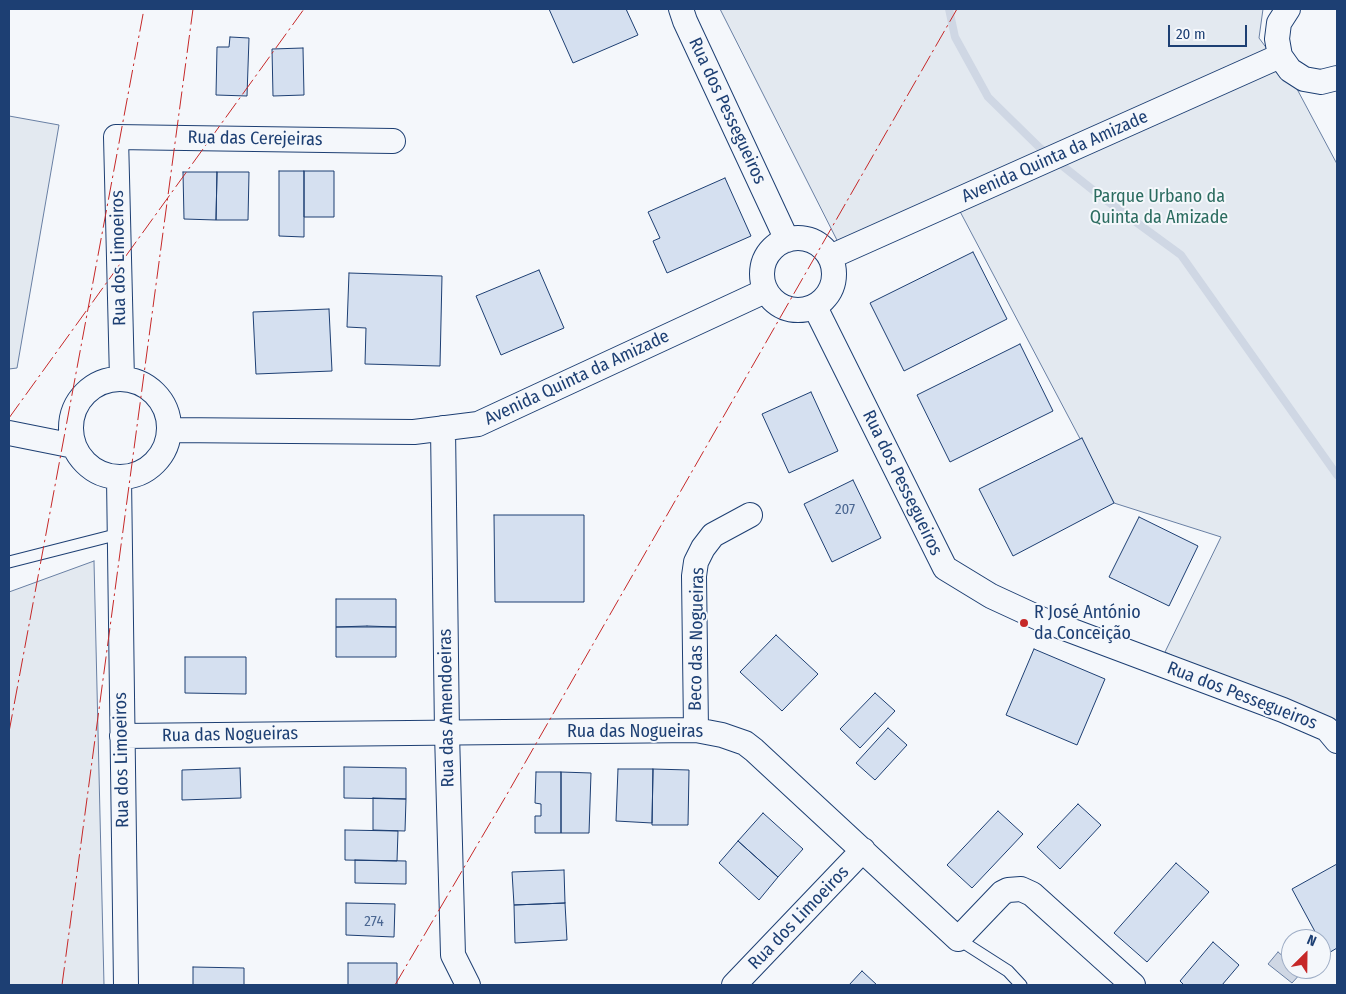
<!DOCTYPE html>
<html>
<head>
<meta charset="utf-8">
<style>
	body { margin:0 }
	#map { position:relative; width:1346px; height:994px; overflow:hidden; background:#f4f7fb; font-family:"Fira Sans Condensed",sans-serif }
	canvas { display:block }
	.frame { position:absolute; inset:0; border:10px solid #1d3f73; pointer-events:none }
	.north { position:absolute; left:1281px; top:929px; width:50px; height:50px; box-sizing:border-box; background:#f4f7fb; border:1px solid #9eadc5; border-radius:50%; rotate:23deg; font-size:14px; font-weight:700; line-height:20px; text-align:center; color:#1d3f73 }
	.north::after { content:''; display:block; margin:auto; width:18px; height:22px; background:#c62828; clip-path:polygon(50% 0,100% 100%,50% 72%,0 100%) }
	.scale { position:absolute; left:1168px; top:25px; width:79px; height:22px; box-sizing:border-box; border:2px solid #1d3f73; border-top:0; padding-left:6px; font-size:15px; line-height:18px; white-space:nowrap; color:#1d3f73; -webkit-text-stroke:4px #f4f7fb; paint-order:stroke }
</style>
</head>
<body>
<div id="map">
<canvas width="1346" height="994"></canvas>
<div class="frame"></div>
<div class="north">N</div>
<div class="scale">20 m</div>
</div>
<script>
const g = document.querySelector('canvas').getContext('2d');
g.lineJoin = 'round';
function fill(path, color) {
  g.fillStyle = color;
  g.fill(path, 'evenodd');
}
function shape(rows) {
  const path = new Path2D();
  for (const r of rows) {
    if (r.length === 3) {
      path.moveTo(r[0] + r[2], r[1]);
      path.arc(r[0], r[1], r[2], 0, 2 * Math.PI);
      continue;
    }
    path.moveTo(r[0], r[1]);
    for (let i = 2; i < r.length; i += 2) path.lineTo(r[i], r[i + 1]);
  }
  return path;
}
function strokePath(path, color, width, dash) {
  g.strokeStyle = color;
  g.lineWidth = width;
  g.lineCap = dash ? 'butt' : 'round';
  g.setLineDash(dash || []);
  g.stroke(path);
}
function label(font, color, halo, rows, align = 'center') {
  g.font = font + ' "Fira Sans Condensed",sans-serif';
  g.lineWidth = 4;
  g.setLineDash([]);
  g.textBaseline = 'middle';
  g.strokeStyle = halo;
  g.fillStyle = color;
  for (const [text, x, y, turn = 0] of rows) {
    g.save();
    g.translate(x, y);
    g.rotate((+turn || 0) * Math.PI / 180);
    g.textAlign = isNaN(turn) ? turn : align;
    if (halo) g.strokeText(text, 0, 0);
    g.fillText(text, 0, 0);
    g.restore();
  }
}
const green = shape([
	[720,9,1263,9,1259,38,1297,89,1337,164,1337,741,1327,729,1165,652,1221,537,1114,503,955,202,843,252,720,9],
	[9,116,59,125,17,368,9,369,9,116],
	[94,561,104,985,9,985,9,592,94,561]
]);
const water = shape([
	[1278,952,1291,963,1291,969,1298,969,1302,972,1292,983,1268,964,1278,952]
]);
const stream = shape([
	[949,9,955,37,988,97,1040,148,1103,198,1181,255,1337,475]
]);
const building = shape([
	[549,9,626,9,638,35,573,63,549,9],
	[230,37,249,38,247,96,216,95,217,47,229,47,230,37],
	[303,48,304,95,273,96,272,49,303,48],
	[279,171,304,171,304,237,279,236,279,171],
	[304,171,334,171,334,217,304,217,304,171],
	[183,172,217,172,216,220,184,219,183,172],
	[217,172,249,172,248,220,216,220,217,172],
	[725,178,751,236,667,273,653,241,660,238,648,212,725,178],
	[973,252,1007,319,904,371,870,303,973,252],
	[539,270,564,328,501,355,476,296,539,270],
	[349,273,442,276,440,366,365,364,366,328,347,327,349,273],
	[329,309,332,371,256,374,253,312,329,309],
	[1020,344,1053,411,950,462,917,395,1020,344],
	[811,392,838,451,789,473,762,414,811,392],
	[1082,438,1114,503,1013,556,979,489,1082,438],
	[853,480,881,538,832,562,804,504,853,480],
	[494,515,584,515,584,602,495,602,494,515],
	[1139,517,1198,546,1169,606,1109,577,1139,517],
	[336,599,396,599,396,627,336,627,336,599],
	[367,626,396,627,396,657,336,657,336,627,367,626],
	[776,635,818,674,782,711,740,672,776,635],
	[1034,649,1105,679,1077,745,1006,715,1034,649],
	[185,657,246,657,246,694,185,693,185,657],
	[875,693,895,711,860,748,840,729,875,693],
	[888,728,907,745,875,780,856,763,888,728],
	[344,767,406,768,406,799,344,798,344,767],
	[240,768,241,798,182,800,182,770,240,768],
	[618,769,653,769,652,823,616,821,618,769],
	[653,769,689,770,688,825,652,825,653,769],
	[536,772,561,772,561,833,535,833,535,816,541,816,541,804,535,803,536,772],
	[561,772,591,773,589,833,561,833,561,772],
	[373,798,406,799,405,831,373,830,373,798],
	[1078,804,1101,825,1060,869,1037,847,1078,804],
	[998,811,1023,834,972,888,947,865,998,811],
	[763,813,803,849,778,877,738,841,763,813],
	[345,830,398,831,397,861,345,860,345,830],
	[738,841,778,877,759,900,719,863,738,841],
	[355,860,406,861,406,884,355,883,355,860],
	[1176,863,1209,892,1147,962,1114,933,1176,863],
	[1337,864,1337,948,1327,954,1321,943,1321,939,1319,939,1292,889,1337,864],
	[564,870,565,903,514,905,512,872,564,870],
	[346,903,395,904,394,937,346,935,346,903],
	[565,903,567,940,515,943,514,905,565,903],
	[1213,942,1239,965,1222,985,1184,985,1180,981,1213,942],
	[348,963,397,963,397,985,348,985,348,963],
	[193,967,244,968,244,985,193,985,193,967],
	[862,971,877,985,849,985,862,971]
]);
const service = shape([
	[9,562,119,534],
	[958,939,1008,971,1021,985]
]);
const minor = shape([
	[681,9,685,21,787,240],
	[1288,9,1279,23,1277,39,1280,56,1290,70,1304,79,1321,82,1337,78],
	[798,274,36],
	[830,257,1280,56],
	[815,307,945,568,991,596,1043,620,1283,710,1327,729,1337,741],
	[122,379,116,137,393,141],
	[120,428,49],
	[443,428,447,733,453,955,468,985],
	[170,430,414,432,478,424,765,291],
	[9,433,74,446],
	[119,478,126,985],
	[696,730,694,576,696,562,703,548,713,535,750,515],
	[122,736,696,730,722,735,745,743,754,750,958,939,1002,893,1008,890,1021,889,1032,894,1133,985],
	[734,985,863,850]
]);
const power = shape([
	[9,418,304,9],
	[9,732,144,9],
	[62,985,193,9],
	[395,985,506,796,957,9]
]);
const markers = [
	[1024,623,5,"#c62828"]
];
const numberNames = [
	["207",845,510],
	["274",374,922]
];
const streetNames = [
	["Rua dos Pessegueiros",727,111,65],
	["Rua das Cerejeiras",255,139,1],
	["Avenida Quinta da Amizade",1055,157,-24],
	["Rua dos Limoeiros",119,258,-91],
	["Avenida Quinta da Amizade",577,378,-25],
	["Rua dos Pessegueiros",902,483,64],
	["Beco das Nogueiras",697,639,-89],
	["Rua dos Pessegueiros",1242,696,21],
	["Rua das Amendoeiras",447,708,-91],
	["Rua das Nogueiras",635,732],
	["Rua das Nogueiras",230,735,-1],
	["Rua dos Limoeiros",122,760,-91],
	["Rua dos Limoeiros",799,918,-46]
];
const parkNames = [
	["Parque Urbano da",1159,197],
	["Quinta da Amizade",1159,218]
];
const poiNames = [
	["R José António",1034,613],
	["da Conceição",1034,634]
];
fill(green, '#e3e9f0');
strokePath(green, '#687fa3', 1);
fill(water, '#cfd7e4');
strokePath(water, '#687fa3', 1);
strokePath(stream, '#cfd7e4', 8);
fill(building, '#d5e0f0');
strokePath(building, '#1d3f73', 1);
strokePath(service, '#1d3f73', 13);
strokePath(minor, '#1d3f73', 26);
strokePath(service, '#f4f7fb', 11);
strokePath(minor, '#f4f7fb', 24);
strokePath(power, '#c62828', 1, [18, 4, 2.5, 4]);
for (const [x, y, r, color] of markers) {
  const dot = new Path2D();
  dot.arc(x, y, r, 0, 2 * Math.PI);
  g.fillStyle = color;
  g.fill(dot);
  strokePath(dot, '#f4f7fb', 2);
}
label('15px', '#4b6792', null, numberNames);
label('18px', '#1d3f73', '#f4f7fb', streetNames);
label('18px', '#2c6c60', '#f4f7fb', parkNames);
label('18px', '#1d3f73', '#f4f7fb', poiNames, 'left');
</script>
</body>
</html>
